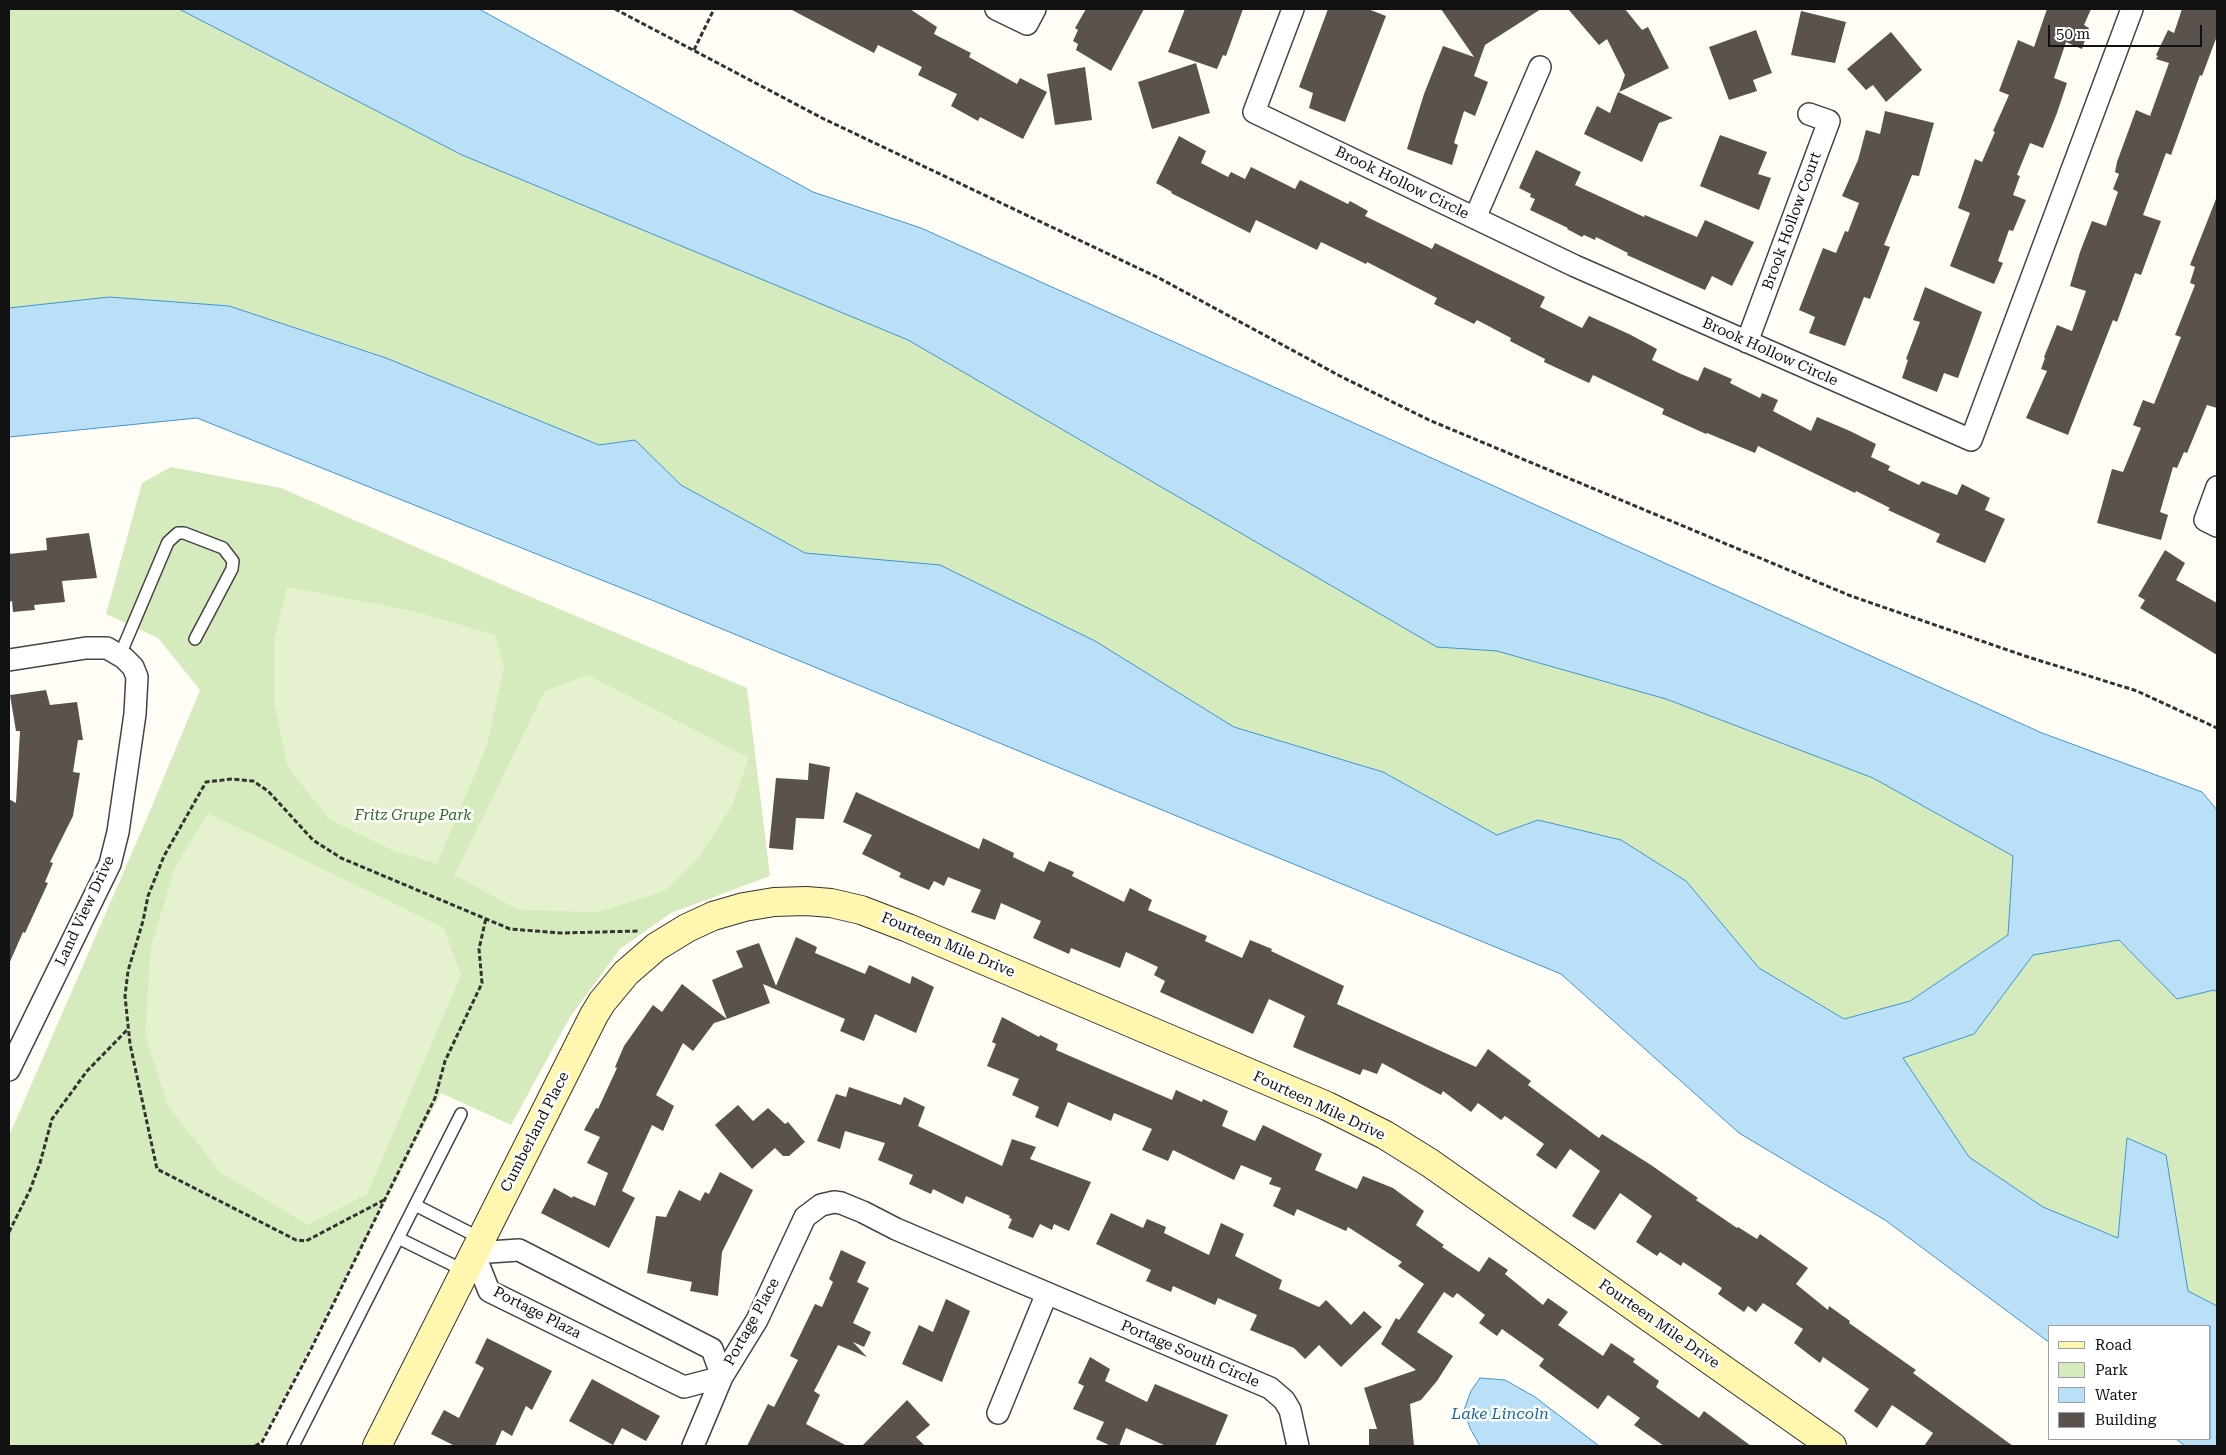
<!DOCTYPE html>
<html>
<head>
<meta charset="utf-8">
<style>
	body { margin:0 }
	#map { position:relative; width:2226px; height:1455px; overflow:hidden; background:#fffdf5; font-family:"Roboto Serif",serif }
	canvas { display:block }
	.frame { position:absolute; inset:0; border:10px solid #111; pointer-events:none }
	.legend { position:absolute; left:2048px; top:1325px; width:162px; height:115px; box-sizing:border-box; background:#fff; border:1px solid #a0a0a0; margin:0; padding:6px 9px; list-style:none; font-size:15px; color:#111 }
	.legend li { display:flex; align-items:center; gap:10px; height:25px }
	.legend b { width:25px; border:1px solid #a0a0a0 }
	.scale { position:absolute; left:2048px; top:25px; width:154px; height:22px; box-sizing:border-box; border:2px solid #111; border-top:0; padding-left:6px; font-size:15px; line-height:18px; white-space:nowrap; color:#111; -webkit-text-stroke:4px #fff; paint-order:stroke }
</style>
</head>
<body>
<div id="map">
<canvas width="2226" height="1455"></canvas>
<div class="frame"></div>
<ul class="legend">
<li><b style="height:6px;background:#fff6b0"></b>Road</li>
<li><b style="height:14px;background:#d5ebbd"></b>Park</li>
<li><b style="height:14px;background:#b9e0f7"></b>Water</li>
<li><b style="height:14px;background:#5a524d"></b>Building</li>
</ul>
<div class="scale">50 m</div>
</div>
<script>
const g = document.querySelector('canvas').getContext('2d');
g.lineJoin = 'round';
function fill(path, color) {
  g.fillStyle = color;
  g.fill(path, 'evenodd');
}
function shape(rows) {
  const path = new Path2D();
  for (const r of rows) {
    path.moveTo(r[0], r[1]);
    for (let i = 2; i < r.length; i += 2) path.lineTo(r[i], r[i + 1]);
  }
  return path;
}
function strokePath(path, color, width, dash) {
  g.strokeStyle = color;
  g.lineWidth = width;
  g.lineCap = dash ? 'butt' : 'round';
  g.setLineDash(dash || []);
  g.stroke(path);
}
function label(font, color, halo, rows, align = 'center') {
  g.font = font + ' "Roboto Serif",serif';
  g.lineWidth = 5;
  g.setLineDash([]);
  g.textBaseline = 'middle';
  g.strokeStyle = halo;
  g.fillStyle = color;
  for (const [text, x, y, turn = 0] of rows) {
    g.save();
    g.translate(x, y);
    g.rotate((+turn || 0) * Math.PI / 180);
    g.textAlign = isNaN(turn) ? turn : align;
    if (halo) g.strokeText(text, 0, 0);
    g.fillText(text, 0, 0);
    g.restore();
  }
}
const green = shape([
	[9,9,280,9,1996,805,2217,961,2217,1350,2210,1326,2181,1326,1845,1064,9,344],
	[171,467,281,488,512,589,747,688,770,876,671,913,620,949,570,1017,511,1125,441,1093,259,1446,9,1446,9,1136,150,811,200,690,158,638,106,614,142,483]
]);
const pitch = shape([
	[287,587,413,611,495,635,504,668,487,745,437,864,392,850,329,819,288,767,274,703,274,640],
	[588,675,749,758,732,806,698,858,665,891,598,912,519,910,454,875,545,691],
	[208,813,444,928,461,975,367,1194,308,1225,221,1173,168,1106,145,1035,151,947,175,867]
]);
const water = shape([
	[179,9,479,9,813,192,921,228,2042,733,2202,792,2217,810,2217,992,2214,990,2177,999,2119,940,2033,955,1974,1034,1903,1058,1969,1157,2043,1207,2118,1238,2127,1138,2166,1155,2188,1291,2217,1306,2217,1446,2185,1446,2176,1439,2210,1439,2210,1326,2050,1326,2050,1343,1885,1220,1739,1133,1561,974,654,601,197,418,9,437,9,308,109,297,229,306,386,358,599,445,635,440,681,485,805,553,940,565,1095,641,1234,727,1383,772,1497,835,1538,820,1621,840,1686,881,1759,968,1844,1019,1910,1001,2008,935,2013,856,1873,778,1666,699,1497,651,1437,647,908,340,462,155,179,9],
	[1480,1378,1505,1380,1535,1397,1599,1446,1480,1446,1470,1428,1464,1410,1471,1391,1480,1378]
]);
const building = shape([
	[790,9,910,9,937,27,934,34,971,53,969,57,1017,84,1020,78,1047,92,1023,139,980,117,978,121,951,106,957,94,918,75,922,67,878,45,874,53],
	[1086,9,1144,9,1111,71,1076,50,1078,44,1073,41,1078,30,1075,28],
	[1185,9,1243,9,1226,56,1223,55,1217,69,1168,52],
	[1328,9,1368,9,1386,16,1345,122,1309,108,1313,93,1299,87],
	[1441,9,1541,9,1485,45,1474,76,1488,82,1475,116,1464,111,1454,143,1458,145,1452,165,1407,149,1424,94,1443,46,1474,57],
	[1568,9,1625,9,1642,30,1648,27,1669,68,1619,92,1625,75,1607,39,1599,45],
	[2047,9,2091,9,2084,25,2089,28,2082,49,2066,42,2054,78,2067,83,2057,113,2043,148,2030,143,2017,175,2020,176,2013,195,2026,200,2013,231,2009,230,1998,261,2003,263,1994,284,1950,266,1970,213,1958,208,1975,159,1982,162,1995,132,1993,131,2009,95,1999,91,2018,40,2034,47],
	[2182,9,2217,9,2217,36,2202,76,2200,75,2171,155,2166,153,2143,215,2161,221,2141,275,2135,273,2117,322,2113,320,2068,435,2026,418,2047,371,2041,369,2045,358,2044,357,2057,325,2072,331,2086,291,2070,286,2080,252,2092,221,2106,226,2118,192,2113,189,2119,174,2115,172,2117,162,2136,110,2150,116,2169,63,2156,59,2158,56,2156,55,2168,30,2174,33],
	[1801,11,1846,22,1835,63,1791,55],
	[1756,30,1772,73,1753,80,1757,91,1729,100,1709,47],
	[1891,32,1922,70,1886,102,1873,85,1866,90,1847,69],
	[1196,63,1210,113,1152,129,1138,82],
	[1085,67,1092,120,1055,125,1047,74],
	[1618,92,1673,118,1659,123,1642,162,1584,134,1597,106,1610,113],
	[1885,111,1934,123,1919,176,1912,175,1884,245,1890,247,1870,299,1864,297,1845,346,1809,333,1815,317,1799,310,1823,248,1836,253,1845,231,1848,232,1859,203,1842,196,1858,160,1866,130,1880,134],
	[1720,135,1767,152,1758,174,1771,178,1759,210,1700,186],
	[1179,136,1206,151,1201,163,1228,177,1231,172,1245,179,1251,167,1295,189,1300,180,1348,204,1350,201,1368,211,1365,216,1432,249,1435,243,1545,297,1540,307,1582,328,1589,316,1629,334,1657,349,1652,360,1681,374,1698,381,1704,367,1732,379,1730,383,1760,398,1762,393,1778,400,1773,411,1811,431,1817,417,1850,431,1876,444,1871,457,1890,466,1888,470,1919,485,1922,481,1957,495,1962,484,1990,498,1985,510,2005,519,1985,563,1936,542,1940,534,1888,510,1890,508,1856,491,1855,493,1758,446,1755,453,1707,433,1706,434,1662,414,1664,409,1593,375,1589,383,1544,362,1545,359,1510,341,1511,338,1477,320,1474,324,1434,304,1437,298,1367,262,1366,264,1321,242,1317,250,1256,220,1250,233,1171,193,1172,192,1156,183],
	[1536,150,1581,172,1575,185,1644,217,1645,215,1697,237,1705,220,1754,242,1732,286,1712,276,1705,290,1627,255,1628,253,1596,237,1595,240,1584,235,1582,237,1567,229,1568,228,1530,210,1535,199,1530,197,1531,194,1519,188],
	[2216,199,2217,408,2207,405,2187,453,2184,452,2177,468,2173,467,2160,512,2168,515,2161,540,2097,523,2112,469,2123,472,2141,428,2133,425,2143,400,2154,404,2181,337,2175,335,2195,285,2190,283,2195,267,2190,265],
	[1925,287,1982,312,1958,378,1944,373,1937,392,1902,378,1908,360,1906,359,1920,322,1913,320],
	[89,533,97,578,62,581,65,602,34,605,35,610,13,612,12,601,9,602,9,554,47,550,46,538],
	[2165,550,2185,563,2176,580,2217,603,2217,655,2140,608,2145,600,2138,596],
	[46,690,50,705,77,702,83,740,78,740,73,772,80,773,73,816,50,862,53,863,45,882,48,883,25,933,23,932,9,964,9,799,16,803,20,731,16,731,10,695],
	[809,763,830,767,824,819,796,818,793,850,769,848,776,778,808,780],
	[856,792,979,849,983,838,1014,853,1013,857,1044,872,1049,861,1074,872,1072,876,1124,902,1130,888,1152,900,1148,910,1207,936,1205,941,1242,958,1250,940,1272,949,1271,951,1344,986,1337,1004,1476,1067,1488,1049,1531,1081,1528,1085,1599,1138,1602,1134,1651,1165,1698,1198,1696,1200,1737,1228,1738,1227,1757,1239,1760,1234,1808,1268,1796,1284,1828,1310,1829,1306,1850,1321,1849,1323,1916,1370,1913,1373,2013,1446,1924,1446,1933,1433,1892,1405,1877,1428,1854,1411,1869,1389,1823,1357,1820,1363,1794,1343,1803,1329,1763,1303,1756,1312,1748,1306,1744,1312,1718,1294,1722,1288,1683,1262,1681,1266,1660,1252,1657,1256,1636,1242,1652,1216,1620,1193,1595,1230,1572,1216,1600,1171,1570,1149,1556,1169,1536,1155,1544,1144,1505,1116,1501,1120,1478,1103,1471,1112,1443,1091,1441,1095,1382,1063,1377,1074,1363,1069,1360,1075,1293,1047,1305,1016,1269,999,1253,1034,1160,992,1165,981,1154,975,1158,967,1126,952,1120,968,1071,948,1069,954,1033,938,1041,921,1001,903,995,920,971,912,981,890,948,877,944,886,934,881,929,890,899,877,901,873,862,854,872,835,843,822],
	[796,937,817,947,815,953,865,974,869,965,910,984,912,976,934,987,916,1033,875,1014,864,1041,840,1031,845,1019,763,984,770,1003,727,1019,712,980,743,967,736,951,759,943,776,986],
	[682,984,727,1019,714,1023,693,1051,683,1043,656,1095,674,1106,663,1131,652,1125,622,1191,635,1198,609,1248,541,1213,554,1188,572,1198,573,1196,595,1206,608,1173,587,1163,600,1137,584,1130,596,1108,598,1109,617,1068,615,1067,624,1046,653,1005,662,1012],
	[1002,1017,1039,1037,1040,1035,1058,1044,1056,1050,1172,1100,1176,1090,1202,1102,1203,1099,1228,1111,1222,1126,1255,1141,1263,1125,1322,1154,1315,1170,1357,1189,1363,1176,1393,1188,1424,1211,1416,1225,1444,1245,1442,1247,1479,1272,1489,1257,1508,1270,1505,1274,1543,1305,1548,1298,1568,1312,1558,1325,1603,1356,1611,1343,1635,1359,1633,1362,1659,1381,1656,1387,1699,1418,1704,1411,1751,1446,1664,1446,1634,1425,1640,1418,1608,1395,1598,1409,1539,1366,1544,1359,1502,1329,1497,1336,1479,1323,1485,1315,1457,1293,1453,1298,1444,1292,1417,1332,1453,1356,1437,1381,1421,1400,1410,1404,1414,1446,1369,1446,1369,1429,1377,1429,1364,1388,1416,1370,1381,1344,1396,1318,1399,1320,1424,1284,1398,1266,1402,1262,1348,1227,1346,1231,1297,1209,1294,1216,1273,1206,1281,1188,1269,1184,1272,1178,1241,1165,1234,1180,1173,1150,1168,1161,1142,1150,1152,1129,1114,1113,1111,1121,1068,1102,1058,1127,1035,1117,1039,1107,1012,1095,1019,1079,987,1066,996,1044,992,1042],
	[849,1087,901,1105,904,1097,925,1107,918,1126,1002,1166,1012,1139,1036,1147,1030,1159,1091,1182,1069,1231,1054,1224,1052,1230,1040,1224,1033,1238,1008,1228,1012,1219,1009,1218,1010,1216,966,1196,963,1204,933,1189,931,1194,909,1184,913,1175,878,1160,885,1143,845,1131,840,1149,817,1141,836,1094,846,1097],
	[738,1105,753,1121,768,1108,785,1124,788,1122,805,1142,789,1156,783,1156,775,1148,752,1169,715,1125],
	[720,1172,753,1190,722,1252,718,1296,690,1291,692,1282,647,1273,656,1216,666,1217,679,1190,700,1201,705,1192,709,1194],
	[1111,1213,1143,1228,1147,1219,1166,1227,1164,1233,1209,1255,1221,1223,1244,1234,1235,1256,1282,1280,1279,1289,1319,1307,1326,1300,1351,1325,1364,1311,1382,1327,1341,1367,1319,1345,1305,1359,1294,1348,1250,1330,1257,1315,1218,1298,1215,1305,1173,1286,1171,1292,1146,1281,1151,1270,1096,1244],
	[841,1250,866,1262,857,1282,869,1288,853,1323,871,1332,864,1347,853,1342,867,1357,838,1345,814,1391,820,1395,806,1424,847,1446,747,1446,768,1404,774,1407,798,1360,790,1356,815,1304,822,1307,833,1282,829,1279],
	[946,1299,970,1311,942,1382,902,1364,919,1325,933,1332],
	[487,1338,552,1371,532,1410,526,1406,512,1436,502,1430,495,1446,455,1446,431,1434,444,1410,459,1418,484,1368,475,1363],
	[1090,1357,1110,1369,1105,1381,1147,1402,1155,1384,1228,1415,1215,1446,1166,1446,1126,1428,1119,1446,1111,1446,1096,1439,1104,1422,1073,1409,1084,1386,1078,1383],
	[592,1379,660,1416,646,1441,622,1428,613,1445,569,1421],
	[907,1400,930,1425,916,1437,925,1446,862,1446]
]);
const path = shape([
	[615,9,822,118,1159,278,1340,376,1429,420,1851,596,2025,656,2137,691,2217,728],
	[694,50,714,9],
	[384,1200,306,1241,296,1240,157,1169,130,1044,125,996,128,971,143,921,148,896,164,856,206,782,232,779,253,781,268,791,313,840,341,858,510,929,561,933,639,931],
	[9,1232,30,1190,40,1163,52,1119,87,1071,128,1029],
	[255,1446,262,1442,310,1351,435,1098,445,1061,482,983,479,949,486,918]
]);
const lane = shape([
	[120,655,168,542,178,533,184,533,223,548,233,561,232,569,195,639],
	[415,1205,482,1239],
	[398,1238,465,1271],
	[293,1446,461,1114]
]);
const street = shape([
	[996,9,1027,24,1035,9],
	[1293,9,1254,112,1575,266,1971,440,2132,9],
	[1475,218,1540,67],
	[1747,342,1829,121,1809,114],
	[2217,487,2205,520,2217,526],
	[9,660,86,648,107,648,124,658,133,667,137,677,135,714,118,832,110,864,9,1070],
	[519,1250,712,1349,722,1377,684,1387,489,1291,474,1253,519,1250],
	[998,1413,1047,1293],
	[693,1446,722,1377,757,1320,805,1217,821,1205,834,1202,841,1203,863,1212,896,1229,1270,1388,1284,1400,1290,1410,1298,1446]
]);
const secondary = shape([
	[377,1446,594,1015,602,1002,626,973,656,947,687,928,713,916,744,907,774,902,806,901,831,903,861,910,908,928,1327,1106,1385,1135,1430,1163,1832,1446]
]);
const streetNames = [
	["Brook Hollow Circle",1402,183,26],
	["Brook Hollow Court",1792,221,-70],
	["Brook Hollow Circle",1770,352,24],
	["Land View Drive",85,911,-65],
	["Fourteen Mile Drive",948,945,23],
	["Fourteen Mile Drive",1319,1106,25],
	["Cumberland Place",535,1132,-63],
	["Portage Plaza",537,1313,27],
	["Portage Place",752,1322,-61],
	["Fourteen Mile Drive",1659,1324,35],
	["Portage South Circle",1190,1354,23]
];
const parkNames = [
	["Fritz Grupe Park",413,816]
];
const waterNames = [
	["Lake Lincoln",1500,1414]
];
fill(green, '#d5ebbd');
fill(pitch, '#e6f2cf');
fill(water, '#b9e0f7');
strokePath(water, '#3f96cf', 1);
fill(building, '#5a524d');
strokePath(lane, '#444', 14);
strokePath(street, '#444', 24);
strokePath(secondary, '#333', 30);
strokePath(path, '#333', 3, [5, 2.5]);
strokePath(lane, '#fff', 11);
strokePath(street, '#fff', 21);
strokePath(secondary, '#fff6b0', 28);
label('15px', '#111', '#fff', streetNames);
label('italic 15px', '#2f6b1f', '#fff', parkNames);
label('italic 16px', '#1768a6', '#fff', waterNames);
</script>
</body>
</html>
